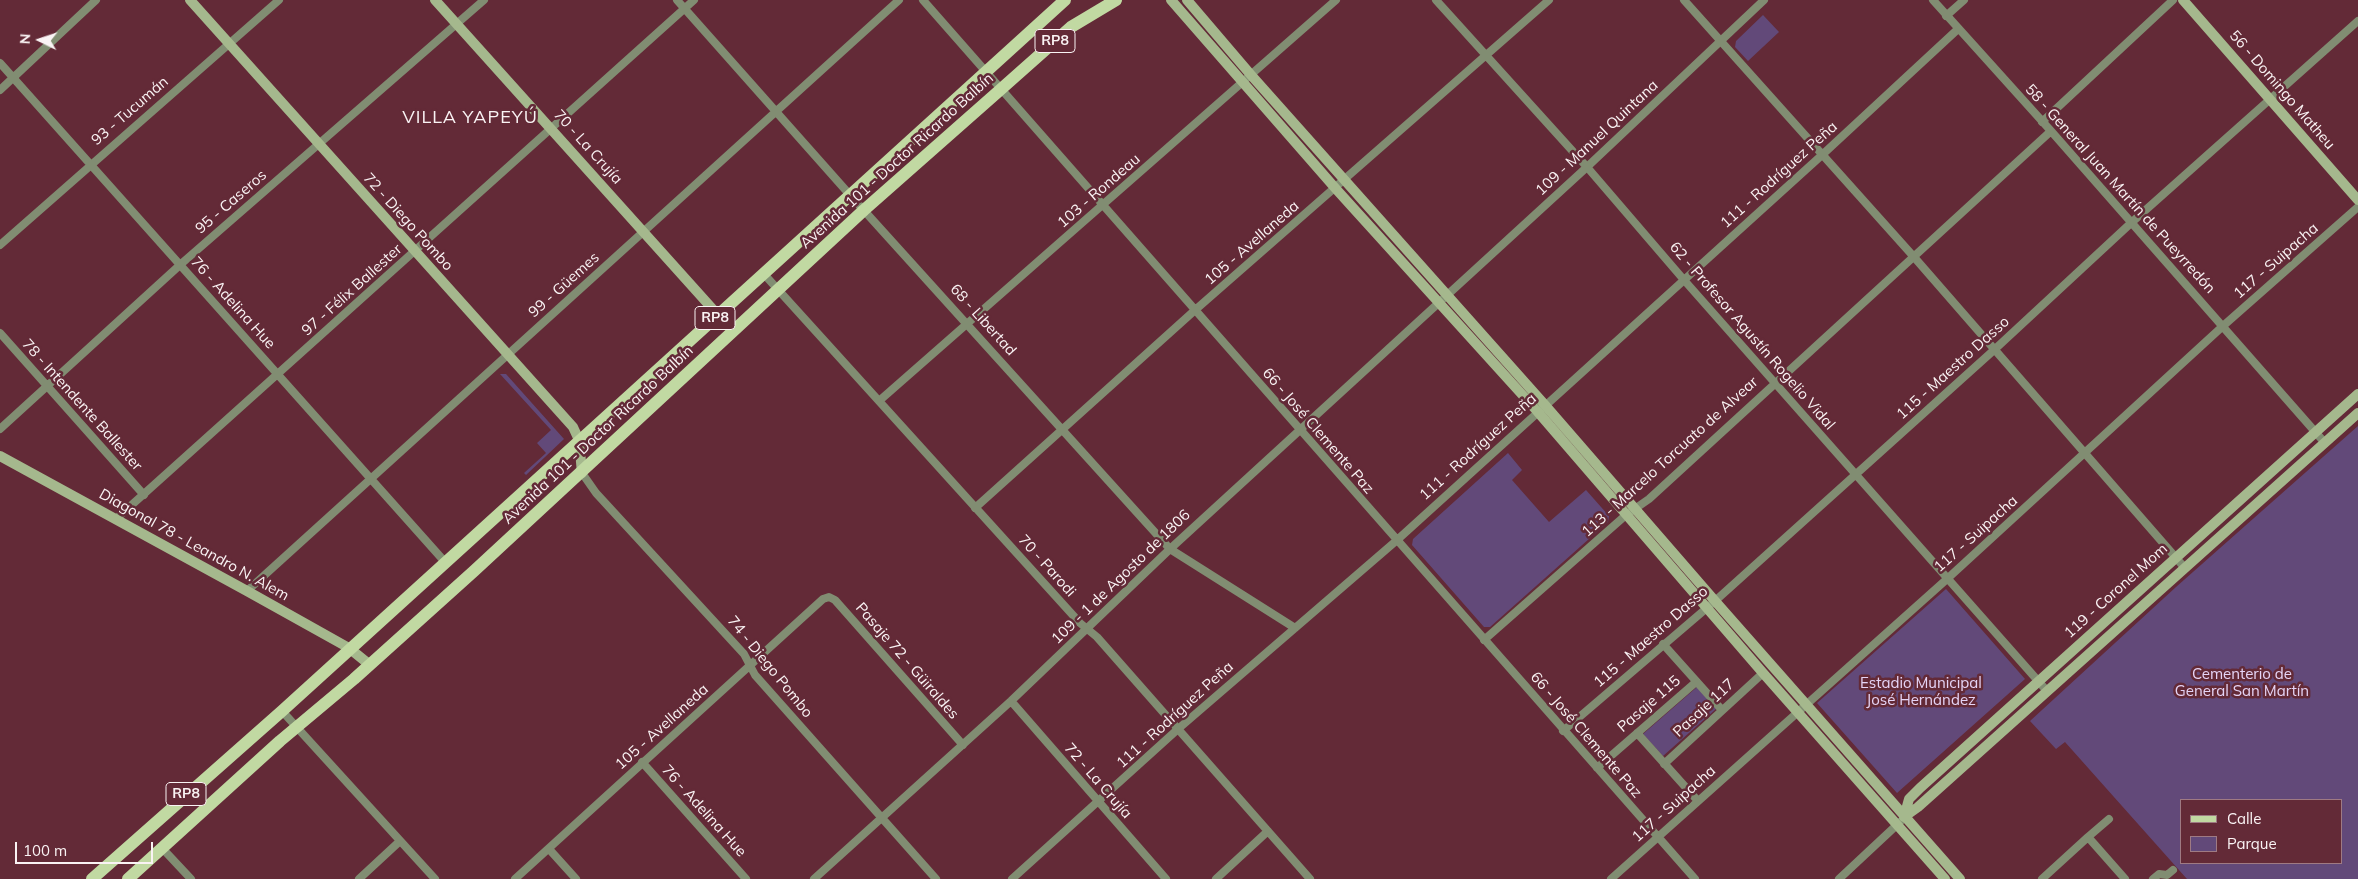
<!DOCTYPE html>
<html>
<head>
<meta charset="utf-8">
<style>
	body { margin:0 }
	#map { position:relative; width:2358px; height:879px; overflow:hidden; background:#632a37; font-family:Mulish,sans-serif }
	canvas { display:block }
	.legend { position:absolute; left:2180px; top:799px; width:162px; height:65px; box-sizing:border-box; background:#632a37; border:1px solid #9f7a83; margin:0; padding:6px 9px; list-style:none; font-size:15px; color:#faf3f4 }
	.legend li { display:flex; align-items:center; gap:10px; height:25px }
	.legend b { width:25px; border:1px solid #9f7a83 }
	.north { position:absolute; left:15px; top:15px; width:50px; height:50px; -webkit-text-stroke:4px #632a37; paint-order:stroke; rotate:274deg; font-size:14px; font-weight:700; line-height:20px; text-align:center; color:#faf3f4 }
	.north::after { content:''; display:block; margin:auto; width:18px; height:22px; background:#faf3f4; clip-path:polygon(50% 0,100% 100%,50% 72%,0 100%) }
	.scale { position:absolute; left:15px; top:842px; width:138px; height:22px; box-sizing:border-box; border:2px solid #faf3f4; border-top:0; padding-left:6px; font-size:15px; line-height:18px; white-space:nowrap; color:#faf3f4; -webkit-text-stroke:4px #632a37; paint-order:stroke }
</style>
</head>
<body>
<div id="map">
<canvas width="2358" height="879"></canvas>
<ul class="legend">
<li><b style="height:6px;background:#c1d9a2"></b>Calle</li>
<li><b style="height:14px;background:#624979"></b>Parque</li>
</ul>
<div class="north">N</div>
<div class="scale">100 m</div>
</div>
<script>
const g = document.querySelector('canvas').getContext('2d');
g.lineJoin = 'round';
function fill(path, color) {
  g.fillStyle = color;
  g.fill(path, 'evenodd');
}
function shape(rows) {
  const path = new Path2D();
  for (const r of rows) {
    path.moveTo(r[0], r[1]);
    for (let i = 2; i < r.length; i += 2) path.lineTo(r[i], r[i + 1]);
  }
  return path;
}
function strokePath(path, color, width, dash) {
  g.strokeStyle = color;
  g.lineWidth = width;
  g.lineCap = dash ? 'butt' : 'round';
  g.setLineDash(dash || []);
  g.stroke(path);
}
function label(font, color, halo, rows, align = 'center') {
  g.font = font + ' Mulish,sans-serif';
  g.lineWidth = 5;
  g.setLineDash([]);
  g.textBaseline = 'middle';
  g.strokeStyle = halo;
  g.fillStyle = color;
  for (const [text, x, y, turn = 0] of rows) {
    g.save();
    g.translate(x, y);
    g.rotate((+turn || 0) * Math.PI / 180);
    g.textAlign = isNaN(turn) ? turn : align;
    if (halo) g.strokeText(text, 0, 0);
    g.fillText(text, 0, 0);
    g.restore();
  }
}
const green = shape([
	[1763,15,1779,32,1748,61,1735,47,1736,41],
	[500,374,506,374,564,439,526,475,524,473,546,453,537,443,551,430],
	[2358,426,2358,879,2187,879,2065,742,2056,749,2030,721,2176,587],
	[2182,800,2342,800,2342,863,2182,863],
	[1508,453,1522,470,1512,480,1549,522,1586,490,1609,516,1608,522,1490,627,1484,627,1412,545,1413,539],
	[1946,589,2025,679,1897,793,1817,703],
	[1697,687,1716,709,1663,756,1643,734]
]);
const street = shape([
	[677,0,850,195,1170,549,1295,628],
	[923,0,1695,879],
	[1436,0,1587,167,1684,280,2047,691],
	[1684,0,1914,257,2184,567],
	[1933,0,2051,131,2325,443],
	[1946,16,1964,0],
	[0,63,445,562],
	[0,90,96,0],
	[2042,122,2173,0],
	[0,245,279,0],
	[763,273,1080,623,1097,637,1310,879],
	[0,333,144,495],
	[879,401,1336,0],
	[0,429,181,264,484,0],
	[582,473,596,493,744,654,755,675,936,879],
	[975,508,1194,311,1549,0],
	[116,519,694,0],
	[247,591,899,0],
	[1484,640,1626,515,1649,499,2051,131],
	[1663,644,1722,710],
	[1011,701,1166,879],
	[282,711,435,879],
	[1563,731,1715,601,1994,350,2131,223,2358,21],
	[1637,733,1698,801],
	[642,762,746,879],
	[1664,764,1763,673],
	[1597,768,1696,682],
	[2088,837,2109,819],
	[162,848,191,879],
	[549,849,576,879],
	[359,879,400,841],
	[515,879,823,599,829,597,835,600,963,745],
	[814,879,1011,701,1170,549,1587,167,1764,0],
	[1012,879,1178,729,1396,541,1822,155,1958,29],
	[1216,879,1268,831],
	[1611,879,1947,579,2223,326,2358,207],
	[1839,879,1900,822],
	[2042,879,2088,837,2125,879],
	[2153,879,2159,874,2167,875,2173,870]
]);
const secondary = shape([
	[190,0,573,427,579,440,582,473],
	[435,0,718,315],
	[1171,0,1336,189,1537,411,1763,673,1945,879],
	[1187,0,1251,75,1545,405,1715,601,1960,879],
	[2183,0,2358,200],
	[0,456,247,591,349,648,370,665],
	[1904,817,1909,799,1920,788,2358,394],
	[1904,817,1918,807,2358,413]
]);
const primary = shape([
	[92,879,282,711,1065,0],
	[128,879,280,741,354,679,474,571,864,210,1000,90,1071,27,1116,0]
]);
const shields = [
	[1055,41,40],
	[715,318,40],
	[186,794,40]
];
const shieldNames = [
	["RP8",1055,41],
	["RP8",715,318],
	["RP8",186,794]
];
const streetNames = [
	["56 - Domingo Matheu",2282,90,49],
	["93 - Tucumán",130,111,-41],
	["109 - Manuel Quintana",1597,138,-43],
	["70 - La Crujía",588,147,48],
	["Avenida 101 - Doctor Ricardo Balbín",897,161,-42],
	["111 - Rodríguez Peña",1779,175,-42],
	["58 - General Juan Martín de Pueyrredón",2120,189,48],
	["103 - Rondeau",1099,191,-41],
	["95 - Caseros",231,202,-41],
	["72 - Diego Pombo",408,222,48],
	["105 - Avellaneda",1252,243,-41],
	["117 - Suipacha",2276,261,-41],
	["99 - Güemes",564,285,-42],
	["97 - Félix Ballester",352,290,-42],
	["76 - Adelina Hue",233,303,48],
	["68 - Libertad",983,320,48],
	["62 - Profesor Agustín Rogelio Vidal",1752,336,49],
	["115 - Maestro Dasso",1953,368,-42],
	["78 - Intendente Ballester",82,405,48],
	["66 - José Clemente Paz",1318,431,49],
	["Avenida 101 - Doctor Ricardo Balbín",598,435,-43],
	["111 - Rodríguez Peña",1478,447,-42],
	["113 - Marcelo Torcuato de Alvear",1670,457,-42],
	["117 - Suipacha",1976,534,-42],
	["Diagonal 78 - Leandro N. Alem",194,545,29],
	["70 - Parodi",1047,566,48],
	["109 - 1 de Agosto de 1806",1121,577,-44],
	["119 - Coronel Mom",2116,591,-42],
	["115 - Maestro Dasso",1651,637,-41],
	["Pasaje 72 - Güiraldes",907,661,49],
	["74 - Diego Pombo",770,667,51],
	["Pasaje 115",1649,704,-41],
	["Pasaje 117",1704,708,-43],
	["111 - Rodríguez Peña",1175,715,-42],
	["105 - Avellaneda",662,727,-42],
	["66 - José Clemente Paz",1586,735,49],
	["72 - La Crujía",1098,781,49],
	["117 - Suipacha",1674,804,-42],
	["76 - Adelina Hue",704,811,48]
];
const parkNames = [
	["Cementerio de",2242,674],
	["General San Martín",2242,691],
	["Estadio Municipal",1921,683],
	["José Hernández",1921,700]
];
const quarterNames = [
	["VILLA YAPEYÚ",470,118]
];
fill(green, '#624979');
strokePath(street, '#818d72', 8);
strokePath(secondary, '#a5b88d', 10);
strokePath(primary, '#c1d9a2', 12);
for (const [x, y, w] of shields) {
  const box = new Path2D();
  box.roundRect(x - w / 2, y - 11.5, w, 23, 4);
  g.fillStyle = '#632a37';
  g.fill(box);
  strokePath(box, '#faf3f4', 1);
}
label('bold 14px', '#faf3f4', null, shieldNames);
label('15px', '#faf3f4', '#632a37', streetNames);
label('15px', '#e5d4f6', '#632a37', parkNames);
g.letterSpacing = '1px';
label('18px', '#faf3f4', '#632a37', quarterNames);
g.letterSpacing = '0px';
</script>
</body>
</html>
